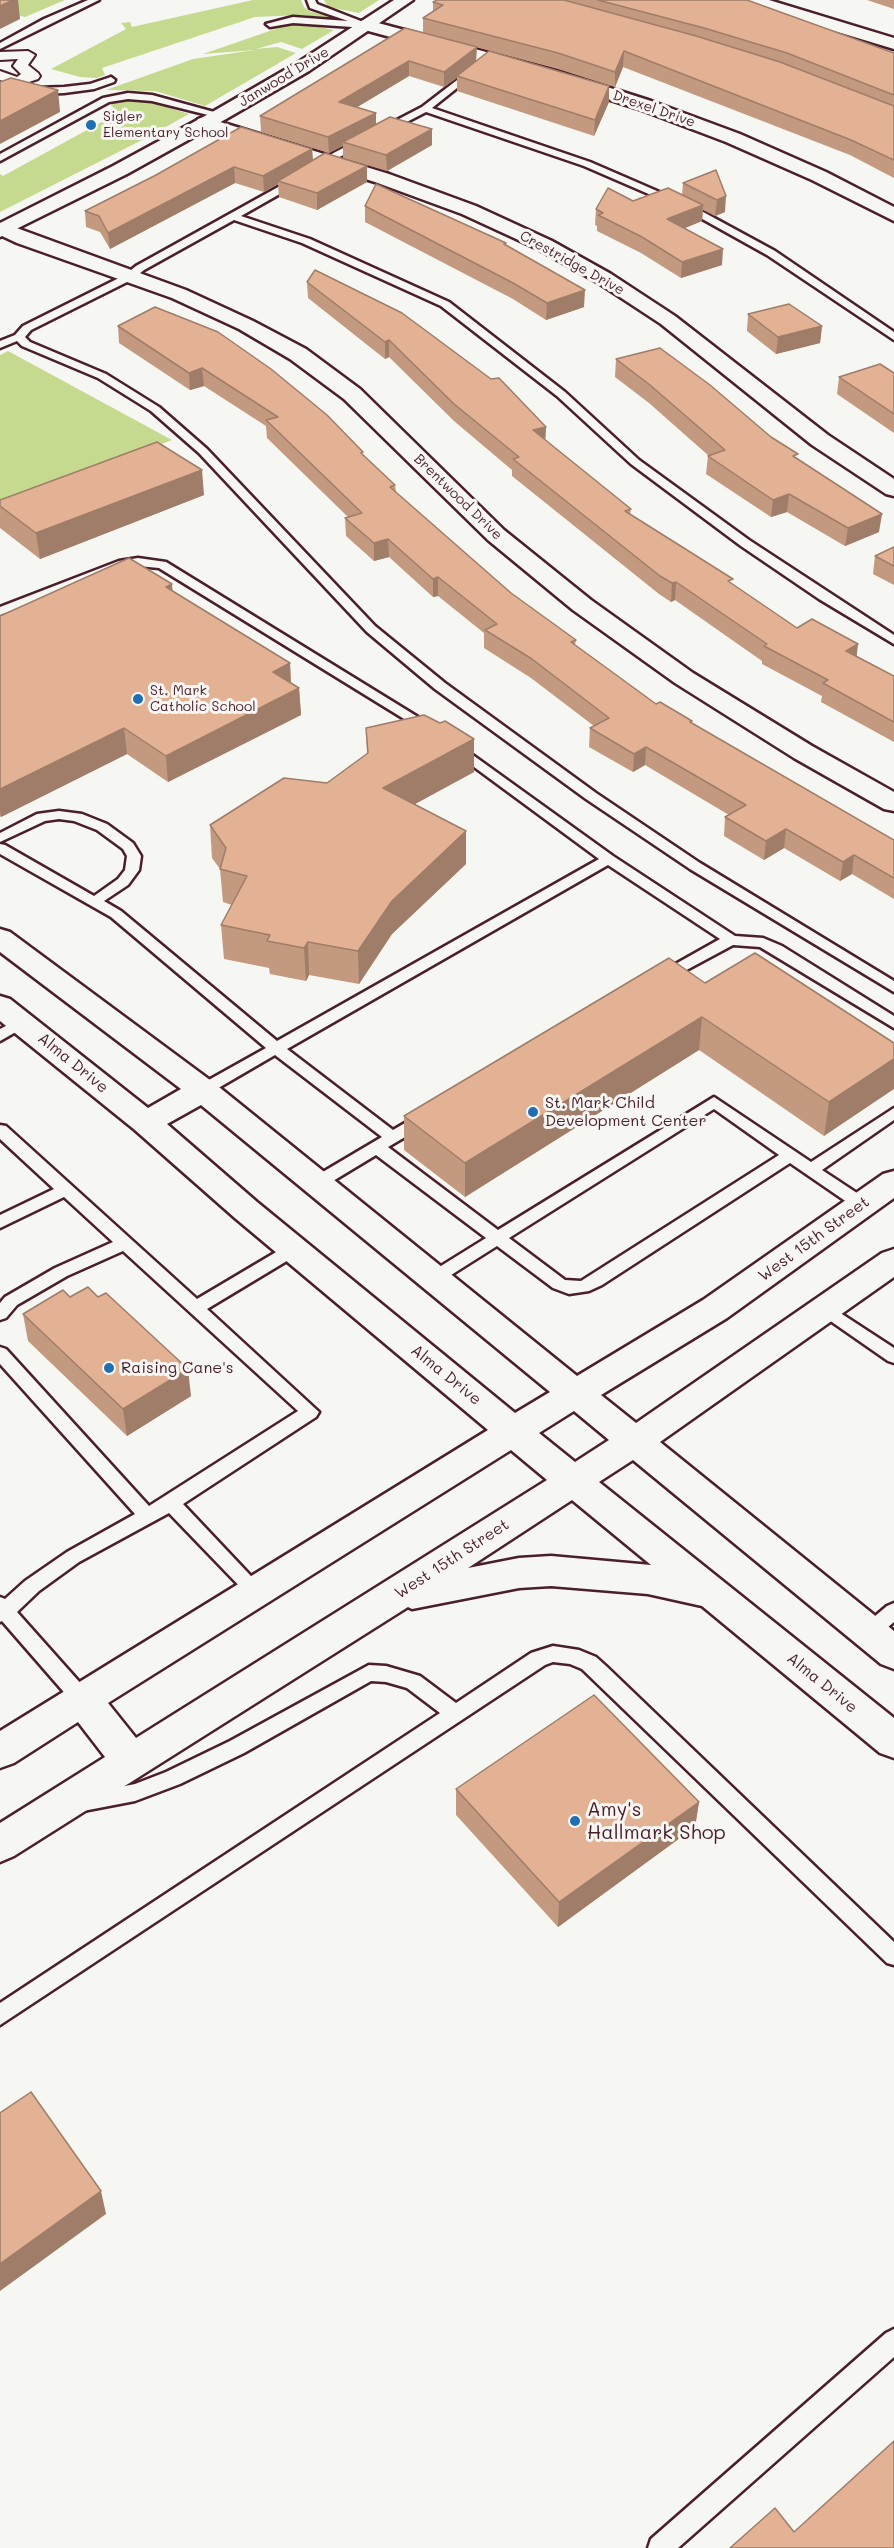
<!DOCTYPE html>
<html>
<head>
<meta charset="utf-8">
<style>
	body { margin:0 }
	canvas { display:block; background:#f6f6f2 }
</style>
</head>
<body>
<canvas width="894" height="2548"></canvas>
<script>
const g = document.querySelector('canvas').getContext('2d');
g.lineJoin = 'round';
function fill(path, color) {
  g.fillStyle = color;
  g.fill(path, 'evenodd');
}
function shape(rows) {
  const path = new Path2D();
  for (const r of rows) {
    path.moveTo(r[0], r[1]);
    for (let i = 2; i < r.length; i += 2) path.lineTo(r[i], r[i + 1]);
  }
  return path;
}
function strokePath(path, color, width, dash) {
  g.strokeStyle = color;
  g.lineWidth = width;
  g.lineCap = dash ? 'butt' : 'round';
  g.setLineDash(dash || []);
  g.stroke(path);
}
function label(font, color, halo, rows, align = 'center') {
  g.font = font + ' Mali,sans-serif';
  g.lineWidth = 6;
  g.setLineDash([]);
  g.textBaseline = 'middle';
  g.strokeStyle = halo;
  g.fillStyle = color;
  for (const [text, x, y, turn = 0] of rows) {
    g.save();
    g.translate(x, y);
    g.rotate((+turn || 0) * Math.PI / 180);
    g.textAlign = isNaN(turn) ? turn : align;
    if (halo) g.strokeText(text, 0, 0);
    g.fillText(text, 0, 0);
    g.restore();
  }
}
const green = shape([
	[0,0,65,0,25,17,0,11],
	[253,0,301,0,304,7,309,11,339,19,300,15,255,17,102,68,105,75,97,78,80,77,51,69,126,29,121,23,130,22,132,27],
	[324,0,379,0,359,13,328,7],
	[304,24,334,30,302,49,281,42,256,49,277,47,296,53,205,106,155,91,106,90,193,59,255,50,203,54,287,25],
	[126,101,147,101,189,114,142,140,0,212,0,174,3,176,118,113,111,105,114,102],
	[8,351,172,440,0,505,0,355]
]);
const service = shape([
	[88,0,99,0,0,49,0,43,44,19,88,0],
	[307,0,315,0,317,4,371,25,367,28,293,23,270,27,266,24,293,17,348,21,310,8,307,0],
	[474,67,477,68,477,72,432,108,590,162,694,207,775,251,894,332,894,340,767,255,688,211,584,166,426,112,328,163,322,170,241,216,310,239,449,302,565,392,639,460,749,540,894,635,894,644,819,599,741,546,631,464,557,396,441,306,302,243,234,220,144,270,133,279,31,330,25,337,30,342,106,374,159,407,207,449,375,626,445,683,596,793,700,863,894,981,894,992,690,869,586,799,435,689,367,632,199,453,151,411,98,378,22,346,17,341,0,348,0,341,15,335,23,326,125,275,136,266,316,166,322,159,422,107,474,67],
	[111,77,115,80,114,82,94,89,64,93,37,94,0,87,0,81,37,88,64,87,90,84,111,77],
	[128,93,152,95,225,115,220,118,152,101,128,99,109,102,0,161,0,154,103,98,128,93],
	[138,558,166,562,439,730,437,733,427,733,159,568,138,566,125,567,0,615,0,607,119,561,138,558],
	[456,743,613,856,735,936,763,938,782,946,894,1016,894,1028,760,947,733,945,666,981,656,981,654,978,656,975,720,939,608,865,287,1049,393,1130,417,1116,427,1116,430,1120,427,1124,388,1147,498,1230,714,1097,811,1162,894,1108,894,1120,822,1170,869,1201,871,1205,869,1209,857,1209,790,1163,602,1285,589,1291,569,1294,553,1288,497,1246,440,1282,428,1282,426,1278,428,1274,486,1238,376,1155,323,1187,311,1187,309,1183,311,1179,382,1137,275,1055,208,1094,198,1094,195,1090,198,1086,266,1048,111,917,0,854,0,844,5,845,94,896,118,879,125,870,127,856,123,849,97,830,74,821,59,819,45,821,0,842,0,833,37,814,59,811,82,814,107,824,133,843,141,856,139,870,128,885,104,901,121,911,277,1041,599,859,451,750,449,747,456,743],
	[714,1109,779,1155,581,1281,565,1280,509,1238,714,1109],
	[23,1017,30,1022,28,1025,0,1041,0,1029,23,1017],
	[0,1125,6,1126,197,1299,288,1245,294,1243,300,1245,302,1249,300,1253,207,1309,319,1412,316,1417,183,1504,266,1592,264,1597,257,1599,250,1597,169,1513,79,1562,39,1591,17,1612,90,1694,93,1700,90,1706,83,1708,76,1706,2,1621,0,1622,0,1597,5,1599,25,1581,67,1552,135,1514,0,1364,0,1347,6,1349,149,1506,298,1411,123,1251,67,1276,17,1305,6,1318,0,1320,0,1303,5,1297,55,1268,113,1242,64,1197,0,1228,0,1215,54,1189,0,1139,0,1125],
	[825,1303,894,1348,894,1363,888,1361,819,1313,817,1309,819,1305,825,1303],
	[894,1603,894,1622,875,1638,868,1641,861,1638,859,1633,861,1628,887,1606,894,1603],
	[553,1646,579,1650,596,1657,606,1666,894,1942,894,1965,887,1963,582,1669,570,1664,553,1662,545,1665,0,2025,0,2003,440,1713,407,1688,386,1682,371,1681,244,1753,180,1784,135,1801,83,1811,76,1808,73,1802,76,1796,135,1784,166,1772,230,1741,369,1665,386,1666,420,1676,456,1703,531,1653,553,1646],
	[894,2329,894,2357,678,2548,648,2548,651,2539,886,2333,894,2329]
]);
const pedestrian = shape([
	[28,51,35,55,28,65,38,73,40,76,38,79,17,86,0,80,0,71,17,77,21,74,13,66,18,59,0,60,0,52,28,51]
]);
const minor = shape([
	[743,0,769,0,894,38,894,49,745,4,743,0],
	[367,20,557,71,651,101,740,134,826,172,894,207,894,221,812,180,726,142,639,109,545,79,361,29,358,25,361,21,367,20],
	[204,117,389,174,476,206,552,241,611,274,675,316,828,435,894,479,894,496,886,494,812,445,661,324,597,282,538,249,462,214,375,182,198,127,195,123,198,119,204,117],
	[3,223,186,290,253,321,306,349,360,389,504,530,591,600,693,673,812,746,894,792,894,811,884,809,794,758,675,683,573,610,488,540,344,399,290,359,239,329,172,298,17,243,0,235,0,224,3,223]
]);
const tertiary = shape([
	[394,0,413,0,309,71,226,119,127,174,0,237,0,223,113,166,214,111,297,63,394,0]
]);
const secondary = shape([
	[0,929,10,932,214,1083,577,1376,703,1300,883,1174,894,1171,894,1198,727,1318,601,1395,636,1423,882,1253,894,1249,894,1277,660,1442,894,1631,894,1669,881,1664,633,1460,599,1482,894,1718,894,1758,880,1753,702,1606,648,1594,551,1586,519,1588,412,1609,408,1607,14,1856,0,1862,0,1823,105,1757,78,1722,14,1763,0,1768,0,1731,488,1430,235,1218,135,1130,0,1021,0,996,10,999,148,1108,181,1089,0,952,0,929],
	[201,1105,550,1392,515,1413,257,1202,167,1124,201,1105],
	[574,1411,609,1440,575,1462,539,1433,574,1411],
	[511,1450,547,1480,136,1738,108,1703,511,1450],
	[572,1500,651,1565,551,1556,519,1558,468,1568,572,1500]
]);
const wall = shape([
	[437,0,747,0,894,53,894,178,850,155,623,67,615,87,558,69,423,33,423,18,433,11,433,2],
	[867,0,894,0,894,9],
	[405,28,476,61,609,86,609,102,594,136,457,91,457,78,444,87,409,76,357,107,376,113,376,125,432,145,387,171,343,158,343,146,329,153,261,132,260,116],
	[312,149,313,160,367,166,367,182,317,210,279,197,278,184,264,192,235,183,110,249,100,232,86,227,85,211,156,175],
	[716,170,725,212,715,216,703,210,702,221,684,228,722,265,681,278,641,253,597,231,597,226,595,225,596,209,633,201,682,195,683,183],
	[365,206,506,243,506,245,584,307,546,320,513,299,365,222],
	[307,282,546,427,545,440,631,509,630,514,797,628,857,656,894,676,894,742,821,702,822,696,762,664,762,661,675,600,671,602,659,594,512,476,512,470,454,421,389,357,385,359,308,298],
	[155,307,363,455,395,485,396,492,511,593,576,640,575,645,656,704,692,721,692,723,894,840,894,899,852,874,840,881,784,848,764,860,724,836,725,817,729,815,645,765,633,772,589,747,590,728,594,726,531,678,484,648,484,633,438,596,433,597,389,557,374,561,346,536,345,518,348,517,267,438,266,426,204,386,190,390,119,343,118,326],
	[748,314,822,326,820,343,776,354,747,331],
	[616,359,797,458,879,532,845,546,787,512,771,517,706,474,708,456,709,456,649,403,615,377],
	[894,373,894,433,837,394,839,377],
	[204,495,40,559,0,528,0,500],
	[894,547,894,585,873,574,875,556],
	[172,591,290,663,291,683,299,688,301,715,168,782,127,754,1,817,0,816,0,616],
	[440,723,474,739,474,772,414,804,466,831,466,864,392,934,359,984,309,975,306,981,270,974,269,968,224,959,221,925,232,905,223,902,220,869,212,858,210,825,327,783,367,754,366,728],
	[705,983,894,1043,824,1136,699,1050,465,1197,404,1150,404,1116],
	[70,1297,98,1297,191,1396,127,1436,28,1341,23,1314],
	[456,1789,699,1802,695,1827,558,1927,456,1815]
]);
const shadedWall = shape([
	[13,0,18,0,20,19,0,29,0,6],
	[477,47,476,63,457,76,457,78,444,87,444,72],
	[624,51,623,67,615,87,615,72],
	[409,61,409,76,339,118,339,102],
	[609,86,609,102,594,136,595,120],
	[58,90,60,112,0,144,0,121],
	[376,113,376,128,343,142,343,146,329,153,328,137],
	[432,129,432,145,387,171,386,155],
	[312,149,313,165,278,181,278,184,264,192,263,176],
	[367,166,367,182,317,210,317,193],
	[234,167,235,183,110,249,108,233],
	[726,196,725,212,715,216,717,200],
	[703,205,702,221,666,236,667,219],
	[723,249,722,265,681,278,682,262],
	[585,290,584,307,546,320,547,303],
	[822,326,820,343,776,354,778,337],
	[389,340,389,357,385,359,385,342],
	[202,368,204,386,190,390,189,373],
	[546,427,545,444,533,430],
	[202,470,204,495,40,559,36,533],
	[789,494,787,512,771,517,773,500],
	[882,514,879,532,845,546,848,528],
	[388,539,389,557,374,561,374,543],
	[438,577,438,596,433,597,433,579],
	[676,582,675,600,671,602,672,583],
	[172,584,174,610,166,587],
	[858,644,856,662,846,651],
	[290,663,291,689,273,672],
	[299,688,301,715,168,782,166,756],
	[124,728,127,754,1,817,0,810,0,789],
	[474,739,474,772,384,821,383,788],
	[646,747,645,765,633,772,634,754],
	[786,829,784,848,764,860,766,841],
	[466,831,466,864,392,934,359,984,358,951,392,901],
	[854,855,852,874,840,881,843,862],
	[308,942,309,975,306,981,304,948],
	[702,1017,699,1050,465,1197,465,1163],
	[894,1059,894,1089,824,1136,829,1102],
	[188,1369,191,1396,127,1436,123,1409],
	[699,1802,695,1827,558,1927,559,1902],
	[101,2191,106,2214,0,2291,0,2264]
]);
const building = shape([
	[0,0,13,0,0,6,0,0],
	[437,0,564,0,696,36,780,62,894,106,894,160,851,140,624,51,615,72,558,53,423,18,443,5,433,2,437,0],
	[598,0,747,0,894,53,894,95,787,53,704,28,598,0],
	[405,28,477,47,444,72,409,61,339,102,376,113,328,137,260,116,405,28],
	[489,51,609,86,595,120,457,76,489,51],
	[11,78,58,90,0,121,0,82,11,78],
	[390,117,432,129,386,155,343,142,390,117],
	[241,127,312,149,263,176,234,167,108,233,99,216,85,211,156,175,241,127],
	[325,153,367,166,317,193,278,181,325,153],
	[716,170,726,196,717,200,683,183,716,170],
	[376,184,506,243,504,244,585,290,547,303,513,283,365,206,376,184],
	[608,188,633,201,668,188,703,205,667,219,723,249,682,262,642,237,598,215,603,213,596,209,608,188],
	[315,270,402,313,491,379,499,378,546,427,533,430,631,509,625,511,733,579,728,581,797,628,812,619,858,644,846,651,894,676,894,722,823,683,828,680,764,646,767,644,676,582,672,583,660,576,513,459,519,457,454,404,389,340,385,342,307,282,315,270],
	[789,304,822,326,778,337,748,314,789,304],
	[155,307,218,332,271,369,327,415,363,452,361,453,395,485,390,487,511,593,576,640,571,642,656,704,660,702,692,721,690,722,894,840,894,878,854,855,843,862,786,829,766,841,725,817,746,805,646,747,634,754,590,728,609,718,532,659,485,630,497,624,438,577,433,579,388,539,374,543,345,518,362,513,266,420,278,417,202,368,189,373,118,326,155,307],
	[660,348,710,385,771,437,798,454,793,456,882,514,848,528,789,494,773,500,708,456,725,450,650,385,616,359,660,348],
	[880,364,894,373,894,414,839,377,880,364],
	[157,442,202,470,36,533,0,506,0,500,157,442],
	[894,547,894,566,875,556,894,547],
	[129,558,172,584,166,587,290,663,273,672,299,688,166,756,124,728,0,789,0,616,129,558],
	[424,715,440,723,445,721,474,739,383,788,466,831,392,901,358,951,308,942,304,948,267,941,270,935,221,925,247,876,220,869,226,848,210,825,284,778,327,783,368,753,366,728,424,715],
	[755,953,894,1043,894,1059,829,1102,702,1017,465,1163,404,1116,669,958,705,983,755,953],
	[88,1287,98,1297,106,1293,188,1369,123,1409,23,1314,63,1290,70,1297,88,1287],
	[594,1695,699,1802,559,1902,456,1789,594,1695],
	[31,2092,101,2191,0,2264,0,2113,31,2092],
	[894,2441,894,2548,730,2548,775,2508,794,2532,894,2441]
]);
const markers = [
	[91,125,6,"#1f6fb2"],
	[138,699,6,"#1f6fb2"],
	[533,1112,6,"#1f6fb2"],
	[109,1368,6,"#1f6fb2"],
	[575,1821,6,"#1f6fb2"]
];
const farStreetnames = [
	["Janwood Drive",284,77,-31],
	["Drexel Drive",654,109,19],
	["Crestridge Drive",572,263,29],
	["Brentwood Drive",458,497,44]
];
const farPoinames = [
	["Sigler",103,117],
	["Elementary School",103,133],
	["St. Mark",150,691],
	["Catholic School",150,707]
];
const streetNames = [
	["Alma Drive",73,1063,39],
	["West 15th Street",814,1239,-36],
	["Alma Drive",446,1375,39],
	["West 15th Street",452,1559,-33],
	["Alma Drive",822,1683,39]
];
const poiNames = [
	["St. Mark Child",545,1103],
	["Development Center",545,1121],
	["Raising Cane's",121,1368]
];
const nearPoinames = [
	["Amy's",587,1810],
	["Hallmark Shop",587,1833]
];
fill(green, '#c5da8f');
strokePath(service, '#4a1f2b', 5);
strokePath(pedestrian, '#4a1f2b', 4);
strokePath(minor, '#4a1f2b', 5);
strokePath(tertiary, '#4a1f2b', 5);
strokePath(secondary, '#4a1f2b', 5);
fill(service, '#f6f6f2');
fill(pedestrian, '#f6f6f2');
fill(minor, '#f6f6f2');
fill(tertiary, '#f6f6f2');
fill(secondary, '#f6f6f2');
fill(wall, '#c39980');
fill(shadedWall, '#9f7d68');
fill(building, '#e3b295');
strokePath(building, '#9f7d68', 1.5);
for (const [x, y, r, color] of markers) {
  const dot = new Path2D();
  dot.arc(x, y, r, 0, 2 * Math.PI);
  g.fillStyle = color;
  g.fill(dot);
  strokePath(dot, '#f6f6f2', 2);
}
label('14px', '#4a1f2b', '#f6f6f2', farStreetnames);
label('14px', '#4a1f2b', '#f6f6f2', farPoinames, 'left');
label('16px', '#4a1f2b', '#f6f6f2', streetNames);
label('16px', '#4a1f2b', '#f6f6f2', poiNames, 'left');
label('20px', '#4a1f2b', '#f6f6f2', nearPoinames, 'left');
</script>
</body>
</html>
